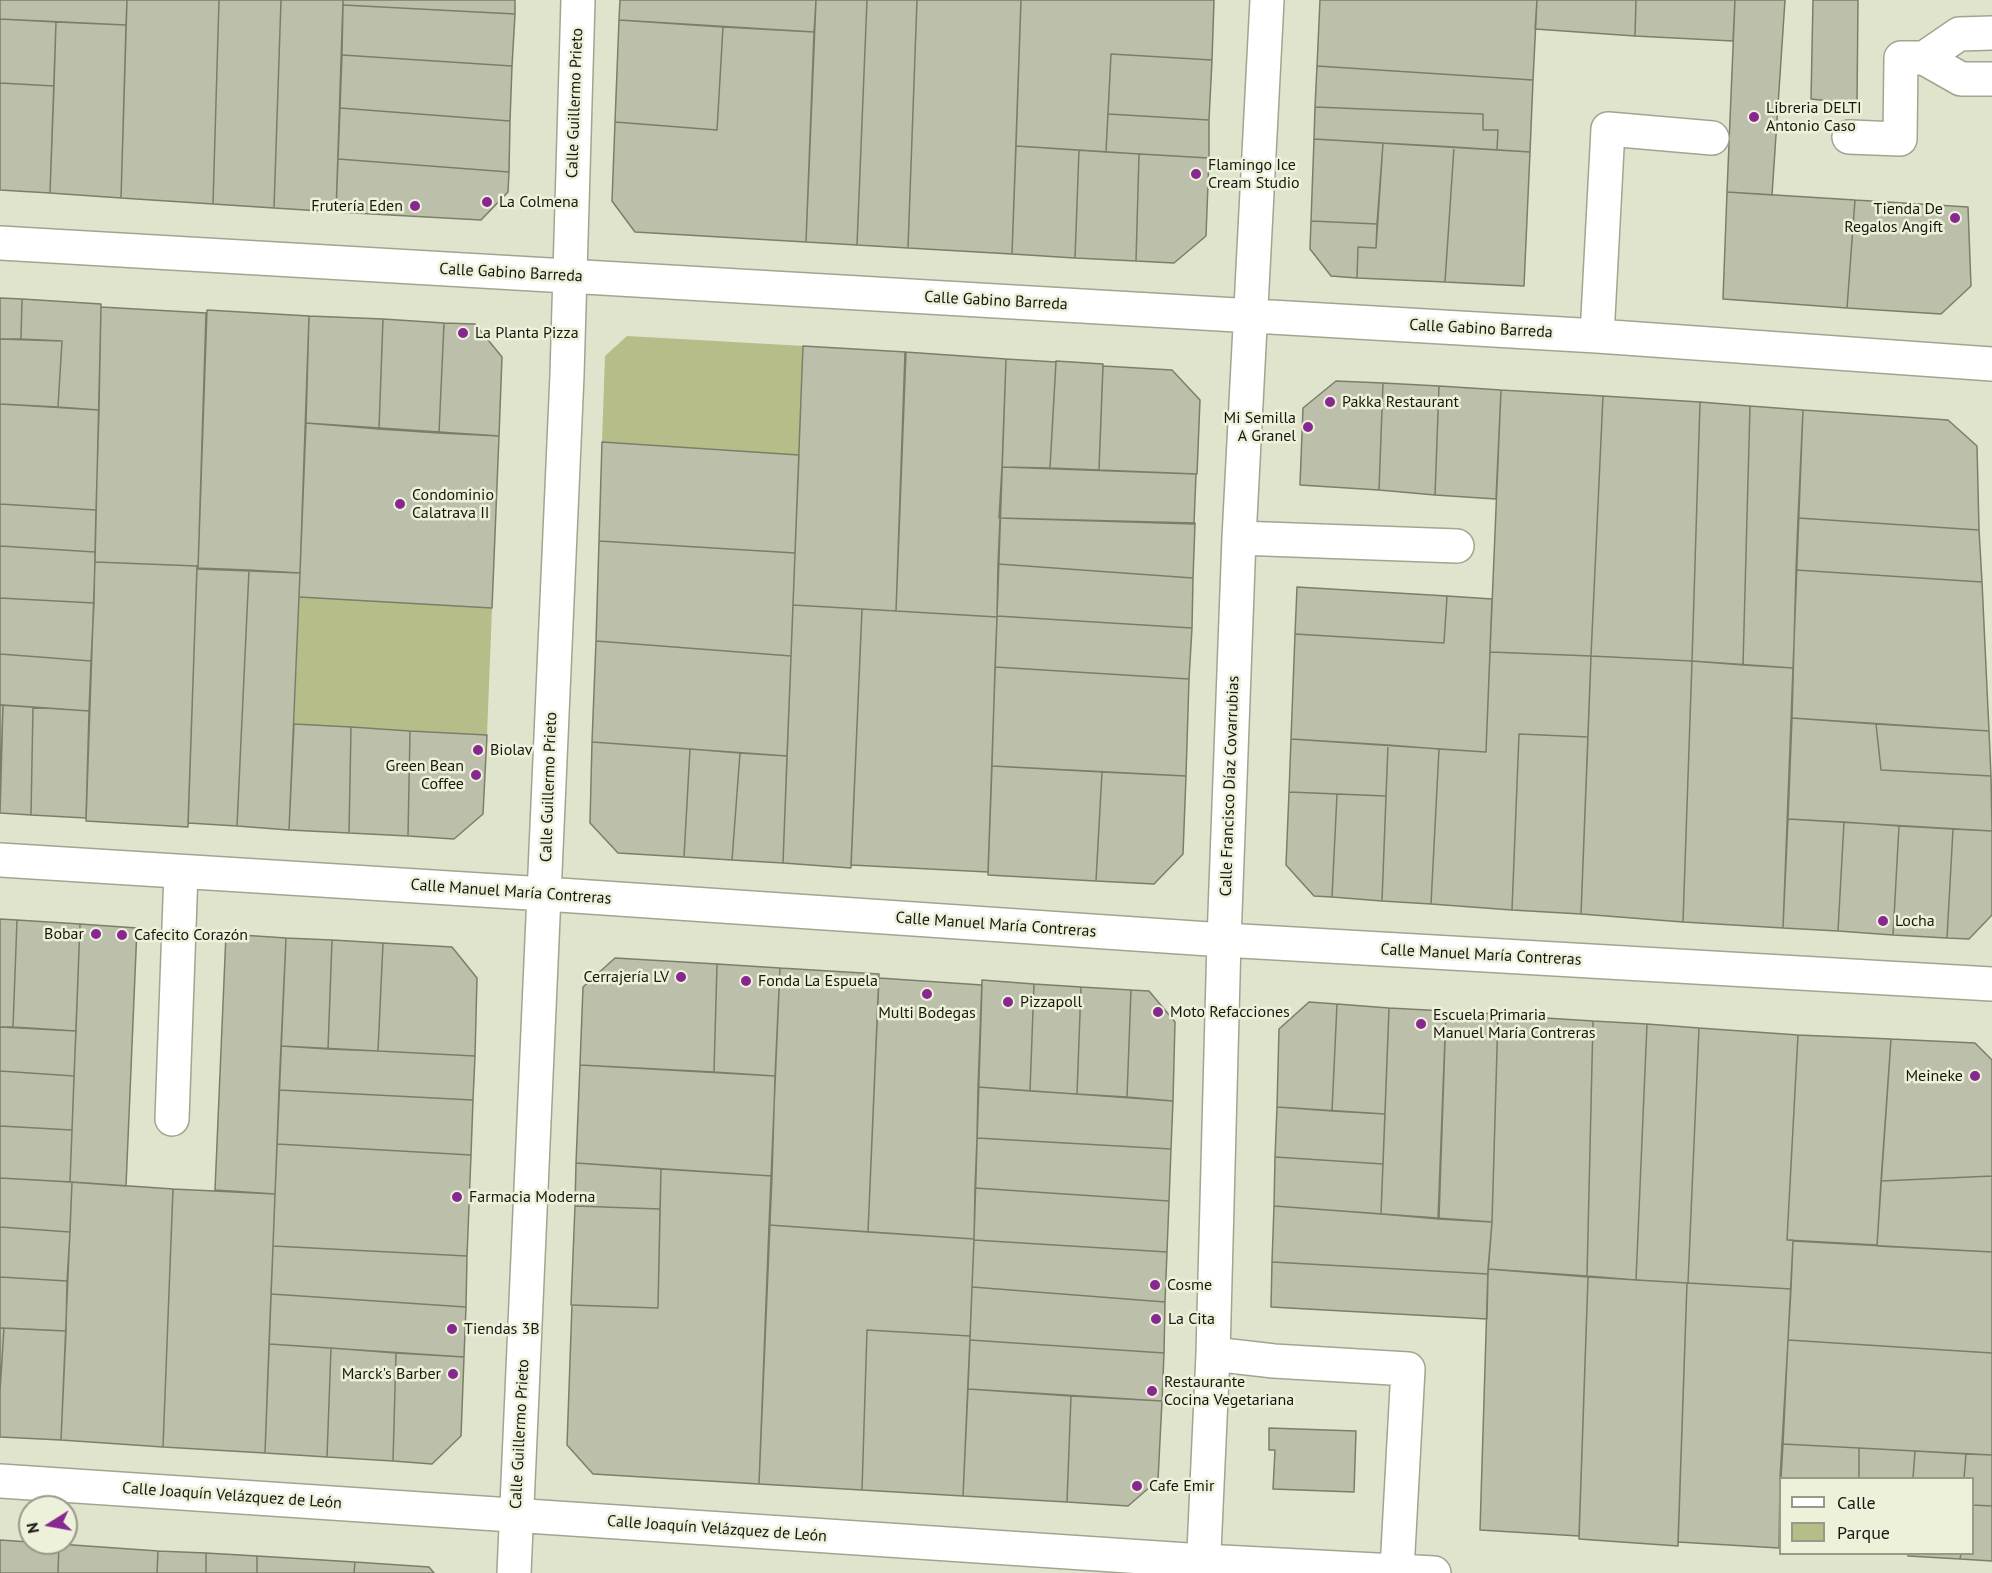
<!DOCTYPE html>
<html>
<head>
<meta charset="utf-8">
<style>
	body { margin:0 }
	#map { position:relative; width:1992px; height:1573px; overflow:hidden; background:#e0e4cd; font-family:"PT Sans",sans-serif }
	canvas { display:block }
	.legend { position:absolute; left:1779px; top:1477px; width:195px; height:78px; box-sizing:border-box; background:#edf1da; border:2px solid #979a89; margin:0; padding:8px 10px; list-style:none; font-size:18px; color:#171810 }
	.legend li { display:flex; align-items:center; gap:12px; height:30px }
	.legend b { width:30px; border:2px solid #979a89 }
	.north { position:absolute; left:18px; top:1495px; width:60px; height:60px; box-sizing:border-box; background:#edf1da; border:2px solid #979a89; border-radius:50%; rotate:259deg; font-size:16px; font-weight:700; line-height:24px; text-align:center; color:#171810 }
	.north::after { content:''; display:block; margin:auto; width:21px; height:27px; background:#872790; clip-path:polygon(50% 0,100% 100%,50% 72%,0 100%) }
</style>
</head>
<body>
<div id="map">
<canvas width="1992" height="1573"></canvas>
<ul class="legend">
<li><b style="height:8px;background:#fff"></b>Calle</li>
<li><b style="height:16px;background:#b6bd88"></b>Parque</li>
</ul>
<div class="north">N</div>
</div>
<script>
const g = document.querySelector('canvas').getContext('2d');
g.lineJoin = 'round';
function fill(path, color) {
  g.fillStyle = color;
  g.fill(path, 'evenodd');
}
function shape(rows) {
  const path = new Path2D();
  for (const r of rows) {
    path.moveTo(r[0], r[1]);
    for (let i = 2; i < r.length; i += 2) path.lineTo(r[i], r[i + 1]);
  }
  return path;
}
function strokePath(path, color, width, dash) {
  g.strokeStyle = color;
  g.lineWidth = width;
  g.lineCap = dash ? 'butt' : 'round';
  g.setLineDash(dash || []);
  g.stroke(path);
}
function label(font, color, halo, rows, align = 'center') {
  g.font = font + ' "PT Sans",sans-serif';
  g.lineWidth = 5;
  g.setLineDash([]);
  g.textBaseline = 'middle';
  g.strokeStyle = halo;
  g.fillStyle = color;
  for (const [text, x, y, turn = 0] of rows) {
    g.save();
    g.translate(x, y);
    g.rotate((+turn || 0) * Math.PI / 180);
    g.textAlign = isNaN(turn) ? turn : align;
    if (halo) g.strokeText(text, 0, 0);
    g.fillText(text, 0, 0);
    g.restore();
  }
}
const green = shape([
	[627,336,804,346,799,455,602,442,605,356],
	[299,597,492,608,487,735,294,724]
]);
const building = shape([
	[0,0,127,0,126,25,0,19,0,0],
	[127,0,219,0,213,204,121,198,127,0],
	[219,0,281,0,274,208,213,204,219,0],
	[281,0,343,0,336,212,274,208,281,0],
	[343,0,515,0,515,14,343,5,343,0],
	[620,0,816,0,814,32,619,20,620,0],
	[816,0,867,0,857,245,806,242,816,0],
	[867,0,917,0,908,248,857,245,867,0],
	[917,0,1021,0,1012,254,908,248,917,0],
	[1021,0,1214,0,1212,60,1111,54,1106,152,1016,146,1021,0],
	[1320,0,1537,0,1533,80,1317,66,1320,0],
	[1537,0,1636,0,1635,36,1535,29,1537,0],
	[1636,0,1735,0,1733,41,1635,36,1636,0],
	[1735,0,1785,0,1772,195,1727,192,1735,0],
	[1813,0,1858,0,1857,104,1811,99,1813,0],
	[343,5,515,14,512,66,342,55,343,5],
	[0,19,56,22,54,86,0,83,0,19],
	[619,20,723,27,717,130,615,122,619,20],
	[56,22,126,25,121,198,50,193,56,22],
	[723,27,814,32,806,242,635,232,612,201,615,122,717,130,723,27],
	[1111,54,1212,60,1209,120,1108,114,1111,54],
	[342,55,512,66,510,121,340,108,342,55],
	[1317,66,1533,80,1530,152,1497,150,1498,130,1483,130,1483,114,1315,107,1317,66],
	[0,83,54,86,50,193,0,190,0,83],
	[1315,107,1483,114,1483,130,1498,130,1497,150,1314,139,1315,107],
	[340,108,510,121,509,172,338,159,340,108],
	[1108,114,1209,120,1209,158,1106,152,1108,114],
	[1314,139,1383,143,1377,224,1311,221,1314,139],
	[1383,143,1454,147,1445,282,1357,278,1358,247,1376,248,1383,143],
	[1016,146,1079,150,1075,258,1012,254,1016,146],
	[1454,147,1530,152,1524,286,1445,282,1454,147],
	[1079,150,1139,154,1136,261,1075,258,1079,150],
	[1139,154,1209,158,1206,236,1174,263,1136,261,1139,154],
	[338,159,509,172,508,192,481,220,336,212,338,159],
	[1727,192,1855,200,1847,308,1723,299,1727,192],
	[1855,200,1968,207,1971,286,1941,314,1847,308,1855,200],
	[1311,221,1377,224,1376,248,1358,247,1357,278,1331,276,1310,249,1311,221],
	[0,298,22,299,21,339,0,339,0,298],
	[22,299,101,304,99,410,58,407,62,341,21,339,22,299],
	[101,307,206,313,198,569,197,566,95,562,101,307],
	[207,310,309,316,300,573,198,569,207,310],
	[309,316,383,319,379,429,306,423,309,316],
	[383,319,444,323,439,433,379,429,383,319],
	[444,323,475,324,502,357,499,436,439,433,444,323],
	[0,339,62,341,58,407,0,404,0,339],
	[803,346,906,352,896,611,793,605,803,346],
	[905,352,1006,359,997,617,896,611,905,352],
	[1006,359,1056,362,1050,468,1002,467,1006,359],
	[1056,361,1103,364,1099,470,1050,468,1056,361],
	[1103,366,1172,370,1200,400,1197,474,1099,470,1103,366],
	[1336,381,1383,383,1379,490,1300,485,1303,408,1336,381],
	[1383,383,1439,386,1435,495,1379,490,1383,383],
	[1439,386,1501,390,1496,499,1435,495,1439,386],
	[1501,390,1603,396,1591,656,1490,652,1501,390],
	[1603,396,1700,402,1692,661,1591,656,1603,396],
	[1700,402,1750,406,1743,665,1692,661,1700,402],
	[0,404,99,410,96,510,0,504,0,404],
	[1750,406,1803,410,1793,668,1743,665,1750,406],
	[1803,410,1948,420,1977,446,1979,530,1798,518,1803,410],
	[306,423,499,436,492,608,299,597,306,423],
	[602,442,799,455,795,553,599,541,602,442],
	[1002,467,1196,474,1194,524,999,518,1002,467],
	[0,504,96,510,95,552,0,546,0,504],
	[1000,518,1195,523,1193,578,998,564,1000,518],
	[1798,518,1979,530,1982,582,1796,570,1798,518],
	[599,541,795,553,791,656,596,641,599,541],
	[0,546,95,552,94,603,0,598,0,546],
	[95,562,197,566,188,827,86,821,95,562],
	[998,564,1193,578,1192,628,997,616,998,564],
	[197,568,249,570,237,826,188,823,197,568],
	[249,570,300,573,289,830,237,826,249,570],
	[1796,570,1982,582,1989,731,1792,718,1796,570],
	[1297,587,1447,596,1444,643,1295,634,1297,587],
	[1447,596,1492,599,1486,752,1291,739,1295,634,1444,643,1447,596],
	[0,598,94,603,91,661,0,654,0,598],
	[793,605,862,609,851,868,783,863,793,605],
	[862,609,997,617,988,872,851,865,862,609],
	[997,616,1192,628,1189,679,995,667,997,616],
	[596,641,791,656,787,756,592,742,596,641],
	[1490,652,1591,656,1588,737,1519,734,1512,910,1431,904,1439,749,1486,752,1490,652],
	[0,654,91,661,89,711,0,705,0,654],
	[1591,656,1692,661,1683,922,1581,914,1591,656],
	[1692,661,1793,668,1783,928,1683,922,1692,661],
	[995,667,1189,679,1186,776,992,766,995,667],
	[0,705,3,705,0,794,0,705],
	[3,705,33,707,31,815,0,813,3,705],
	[33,707,89,711,86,818,31,815,33,707],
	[1792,718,1876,724,1881,770,1991,776,1992,831,1788,819,1792,718],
	[294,724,351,727,349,833,289,830,294,724],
	[1876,724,1989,731,1991,776,1881,770,1876,724],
	[351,727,410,731,408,836,349,833,351,727],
	[410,731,487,735,483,814,454,839,408,836,410,731],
	[1519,734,1588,737,1581,914,1512,910,1519,734],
	[1291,739,1388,745,1386,796,1289,792,1291,739],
	[592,742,690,749,684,857,618,853,590,823,592,742],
	[1388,745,1439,749,1431,904,1382,901,1388,745],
	[690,749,740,753,732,860,684,857,690,749],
	[740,753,787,756,783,863,732,860,740,753],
	[992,766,1102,772,1096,881,988,875,992,766],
	[1102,772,1186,776,1183,854,1154,884,1096,881,1102,772],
	[1289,792,1337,794,1332,897,1314,896,1286,865,1289,792],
	[1337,794,1386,796,1382,901,1332,897,1337,794],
	[1788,819,1844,822,1838,931,1783,928,1788,819],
	[1844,822,1899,826,1893,935,1838,931,1844,822],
	[1899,826,1953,829,1947,938,1893,935,1899,826],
	[1953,829,1992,831,1992,915,1969,939,1947,938,1953,829],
	[0,919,17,920,13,1027,0,1027,0,919],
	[17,920,80,924,76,1031,13,1027,17,920],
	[80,924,137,928,126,1186,70,1182,80,924],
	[226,934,286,938,275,1194,215,1190,226,934],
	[286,938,332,940,328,1049,281,1046,286,938],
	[332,940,383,943,378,1051,328,1049,332,940],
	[383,943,452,947,477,978,475,1056,378,1051,383,943],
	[615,958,717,964,714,1072,580,1065,583,987,615,958],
	[717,964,780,968,775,1076,714,1072,717,964],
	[780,968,879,974,868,1232,769,1225,780,968],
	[879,978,982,985,974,1239,868,1232,879,978],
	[982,980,1034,984,1030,1091,978,1087,982,980],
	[1034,984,1081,987,1077,1094,1030,1091,1034,984],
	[1081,987,1131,990,1127,1097,1077,1094,1081,987],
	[1131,990,1149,991,1175,1022,1173,1101,1127,1097,1131,990],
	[1309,1002,1337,1004,1332,1111,1277,1107,1279,1029,1309,1002],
	[1337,1004,1389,1008,1385,1114,1332,1111,1337,1004],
	[1389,1008,1446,1011,1439,1219,1381,1214,1389,1008],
	[1446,1011,1498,1014,1492,1222,1438,1219,1446,1011],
	[1498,1015,1593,1021,1587,1276,1488,1269,1492,1222,1498,1015],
	[1593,1021,1647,1024,1636,1280,1587,1276,1593,1021],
	[1647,1024,1699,1028,1688,1283,1636,1280,1647,1024],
	[0,1027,76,1031,74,1076,0,1071,0,1027],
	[1699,1028,1798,1035,1787,1240,1793,1240,1791,1289,1688,1283,1699,1028],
	[1798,1035,1891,1039,1877,1245,1787,1240,1798,1035],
	[1891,1039,1975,1043,1992,1060,1992,1176,1881,1181,1891,1039],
	[281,1046,475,1056,473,1100,279,1090,281,1046],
	[580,1065,775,1076,772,1176,576,1163,580,1065],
	[0,1071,74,1076,72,1130,0,1126,0,1071],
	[978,1087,1173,1101,1171,1149,977,1138,978,1087],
	[279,1090,473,1100,471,1155,277,1144,279,1090],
	[1277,1107,1385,1114,1383,1164,1275,1157,1277,1107],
	[0,1126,72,1130,70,1182,0,1178,0,1126],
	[977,1138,1171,1149,1169,1201,975,1188,977,1138],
	[277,1144,471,1155,467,1256,273,1246,277,1144],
	[1275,1157,1383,1164,1381,1214,1274,1206,1275,1157],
	[576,1163,661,1169,660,1209,575,1206,576,1163],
	[661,1169,772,1176,759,1484,593,1474,567,1445,572,1305,658,1308,661,1169],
	[1992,1176,1992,1252,1877,1246,1881,1181,1992,1176],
	[0,1178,72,1182,70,1232,0,1227,0,1178],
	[72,1182,173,1189,163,1447,61,1440,72,1182],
	[975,1188,1169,1201,1167,1252,974,1240,975,1188],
	[173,1189,275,1194,265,1453,163,1447,173,1189],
	[575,1206,660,1209,658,1308,571,1305,575,1206],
	[1274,1206,1492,1222,1488,1274,1272,1262,1274,1206],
	[769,1225,974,1239,970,1336,867,1330,862,1490,759,1484,769,1225],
	[0,1227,70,1232,67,1281,0,1277,0,1227],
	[974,1240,1167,1252,1165,1302,972,1287,974,1240],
	[1793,1241,1992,1252,1992,1353,1788,1340,1793,1241],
	[273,1246,467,1256,466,1307,271,1294,273,1246],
	[1272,1262,1488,1274,1487,1319,1271,1307,1272,1262],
	[1488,1269,1588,1277,1579,1536,1480,1530,1488,1269],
	[0,1277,67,1281,66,1331,0,1328,0,1277],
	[1588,1277,1687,1283,1678,1546,1579,1539,1588,1277],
	[1687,1283,1791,1289,1780,1478,1779,1548,1678,1542,1687,1283],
	[972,1287,1165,1302,1164,1353,970,1340,972,1287],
	[271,1294,466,1307,464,1357,269,1344,271,1294],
	[0,1328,4,1328,0,1391,0,1328],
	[4,1328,66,1331,61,1440,0,1437,0,1391,4,1328],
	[867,1330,970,1336,963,1496,862,1490,867,1330],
	[970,1340,1164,1353,1162,1401,968,1389,970,1340],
	[1788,1340,1992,1353,1992,1455,1783,1444,1788,1340],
	[269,1344,331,1348,327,1457,265,1453,269,1344],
	[331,1348,396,1353,393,1461,327,1457,331,1348],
	[396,1353,464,1357,461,1436,432,1464,393,1461,396,1353],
	[968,1389,1071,1396,1067,1502,963,1496,968,1389],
	[1071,1396,1162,1401,1158,1480,1128,1506,1067,1502,1071,1396],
	[1269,1428,1356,1431,1354,1492,1273,1489,1275,1450,1269,1450,1269,1428],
	[1783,1444,1859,1448,1859,1478,1781,1478,1783,1444],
	[1859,1448,1915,1451,1913,1478,1859,1478,1859,1448],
	[1915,1451,1966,1454,1964,1478,1913,1478,1915,1451],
	[1966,1454,1992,1455,1992,1506,1972,1505,1972,1478,1964,1478,1966,1454],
	[1972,1505,1992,1506,1992,1561,1960,1559,1961,1554,1972,1554,1972,1505],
	[0,1540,59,1544,58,1573,0,1573,0,1540],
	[59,1544,158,1551,157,1573,58,1573,59,1544],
	[158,1551,206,1553,206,1573,157,1573,158,1551],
	[206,1553,257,1556,257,1573,206,1573,206,1553],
	[1908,1554,1961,1554,1960,1559,1908,1556,1908,1554],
	[257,1556,355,1562,354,1573,257,1573,257,1556],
	[355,1562,429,1567,434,1573,354,1573,355,1562]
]);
const minor = shape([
	[1924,58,1959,34,1992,33],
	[1849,137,1900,139,1901,58,1924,58,1961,79,1992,79],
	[0,243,1597,336,1992,364],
	[1597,336,1608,129,1712,138],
	[1239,538,1457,546],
	[0,860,545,894,1224,940,1992,984],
	[172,1119,181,872],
	[1213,1354,1274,1361,1408,1369,1397,1570],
	[0,1481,1203,1561,1434,1573],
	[514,1573,567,375,578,0],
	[1203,1573,1213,1354,1224,940,1239,538,1267,0]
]);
const markers = [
	[1754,117,6,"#872790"],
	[1196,174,6,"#872790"],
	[487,202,6,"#872790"],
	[415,206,6,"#872790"],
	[1955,218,6,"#872790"],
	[463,333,6,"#872790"],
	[1330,402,6,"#872790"],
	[1308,427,6,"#872790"],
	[400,504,6,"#872790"],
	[478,750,6,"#872790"],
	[476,775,6,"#872790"],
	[1883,921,6,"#872790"],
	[96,934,6,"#872790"],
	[122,935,6,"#872790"],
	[681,977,6,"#872790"],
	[746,981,6,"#872790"],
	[927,994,6,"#872790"],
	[1008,1002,6,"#872790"],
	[1158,1012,6,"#872790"],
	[1421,1024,6,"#872790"],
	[1975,1076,6,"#872790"],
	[457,1197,6,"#872790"],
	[1155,1285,6,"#872790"],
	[1156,1319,6,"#872790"],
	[452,1329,6,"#872790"],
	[453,1374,6,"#872790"],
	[1152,1391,6,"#872790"],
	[1137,1486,6,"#872790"]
];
const streetNames = [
	["Calle Guillermo Prieto",575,103,-88],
	["Calle Gabino Barreda",511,273,3],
	["Calle Gabino Barreda",996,301,3],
	["Calle Gabino Barreda",1481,329,3],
	["Calle Francisco Díaz Covarrubias",1230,786,-88],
	["Calle Guillermo Prieto",549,787,-88],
	["Calle Manuel María Contreras",511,892,4],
	["Calle Manuel María Contreras",996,925,4],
	["Calle Manuel María Contreras",1481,955,3],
	["Calle Guillermo Prieto",520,1434,-87],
	["Calle Joaquín Velázquez de León",232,1496,4],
	["Calle Joaquín Velázquez de León",717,1529,4]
];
const poiNames = [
	["Libreria DELTI",1766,108],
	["Antonio Caso",1766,126],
	["Flamingo Ice",1208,165],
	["Cream Studio",1208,183],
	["La Colmena",499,202],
	["Frutería Eden",403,206,"right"],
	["Tienda De",1943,209,"right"],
	["Regalos Angift",1943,227,"right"],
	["La Planta Pizza",475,333],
	["Pakka Restaurant",1342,402],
	["Mi Semilla",1296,418,"right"],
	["A Granel",1296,436,"right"],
	["Condominio",412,495],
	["Calatrava II",412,513],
	["Biolav",490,750],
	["Green Bean",464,766,"right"],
	["Coffee",464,784,"right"],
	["Locha",1895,921],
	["Bobar",84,934,"right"],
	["Cafecito Corazón",134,935],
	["Cerrajería LV",669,977,"right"],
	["Fonda La Espuela",758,981],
	["Pizzapoll",1020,1002],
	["Moto Refacciones",1170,1012],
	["Multi Bodegas",927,1013,"center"],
	["Escuela Primaria",1433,1015],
	["Manuel María Contreras",1433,1033],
	["Meineke",1963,1076,"right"],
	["Farmacia Moderna",469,1197],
	["Cosme",1167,1285],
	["La Cita",1168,1319],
	["Tiendas 3B",464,1329],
	["Marck's Barber",441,1374,"right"],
	["Restaurante",1164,1382],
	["Cocina Vegetariana",1164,1400],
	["Cafe Emir",1149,1486]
];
fill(green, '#b6bd88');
fill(building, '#bcc0aa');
strokePath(building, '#7b7e69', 1.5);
strokePath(minor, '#a1a58f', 36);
strokePath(minor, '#fff', 33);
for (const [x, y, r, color] of markers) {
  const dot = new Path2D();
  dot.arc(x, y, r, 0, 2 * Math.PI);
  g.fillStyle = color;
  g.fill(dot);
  strokePath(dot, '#edf1da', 2);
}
label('16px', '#171810', '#edf1da', streetNames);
label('16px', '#171810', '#edf1da', poiNames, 'left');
</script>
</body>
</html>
